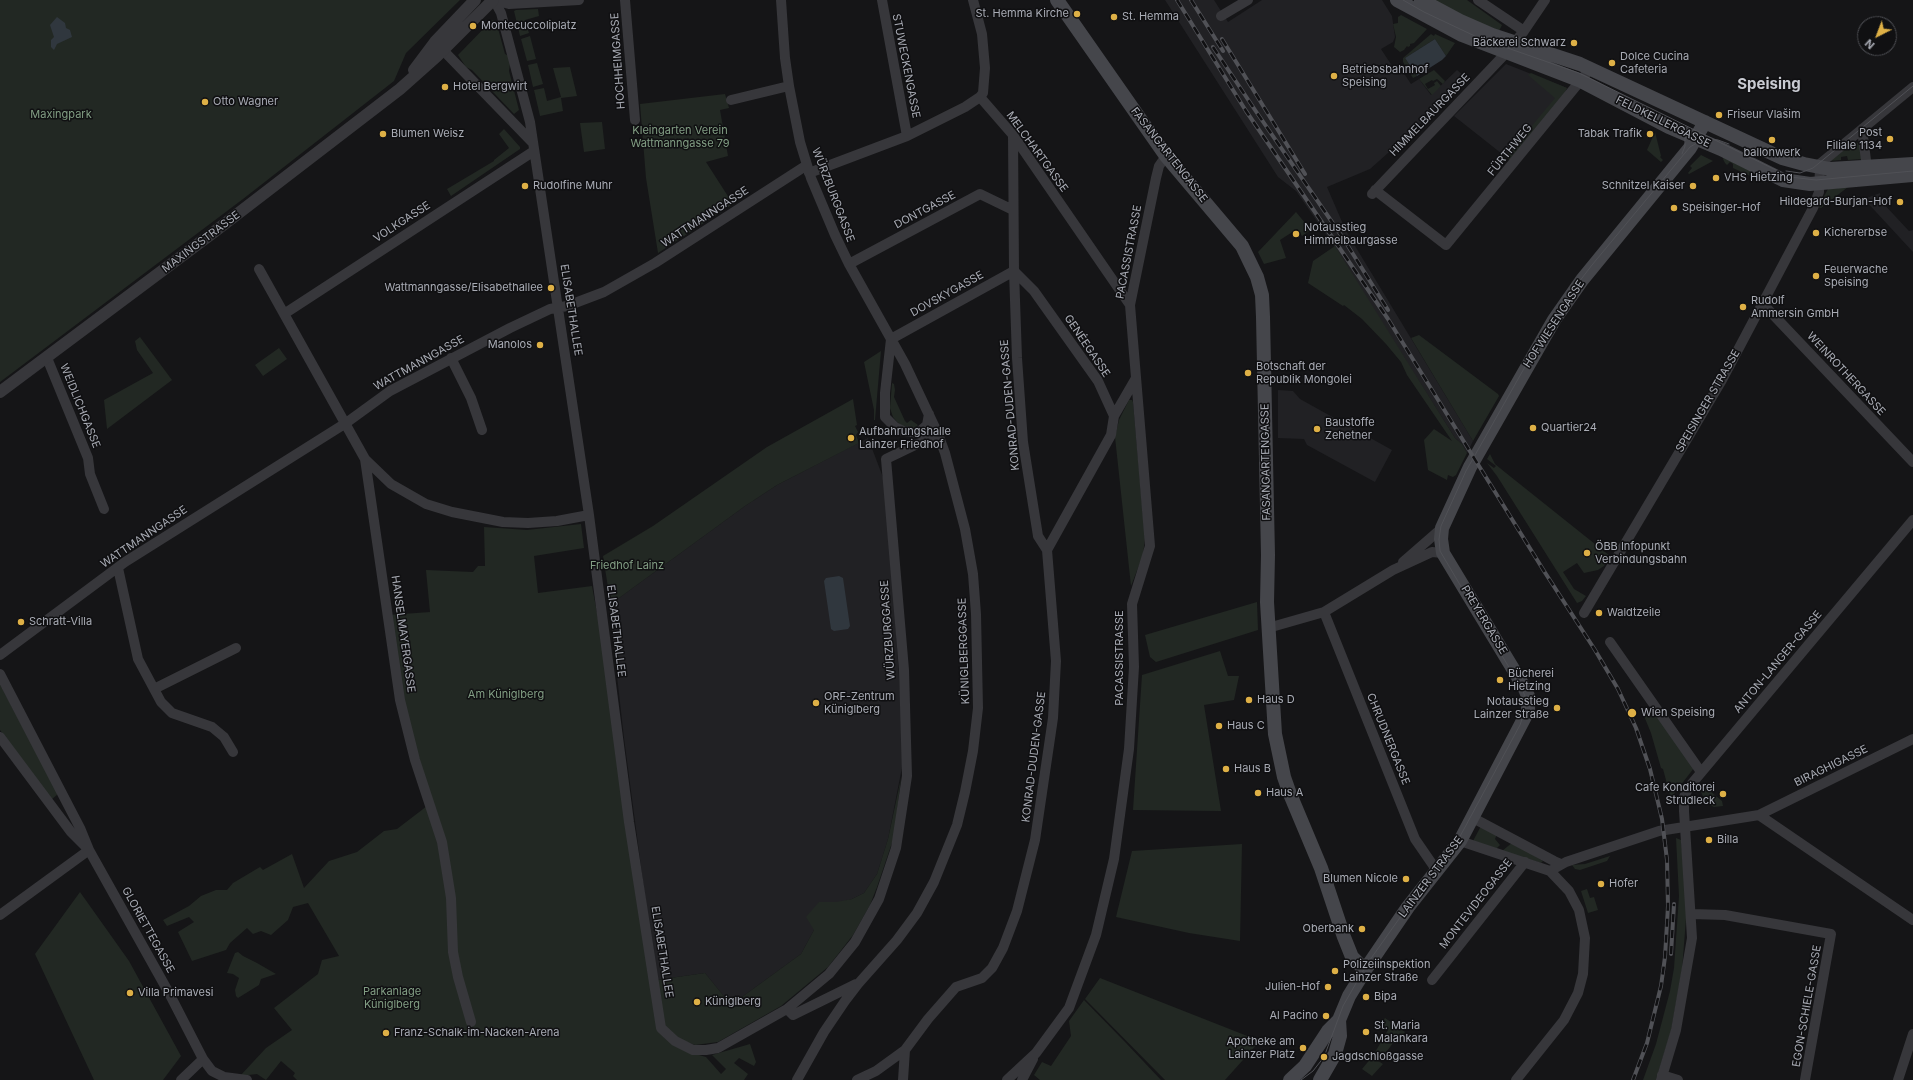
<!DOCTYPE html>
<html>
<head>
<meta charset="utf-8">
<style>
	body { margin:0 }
	#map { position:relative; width:1913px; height:1080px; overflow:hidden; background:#151517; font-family:Inter,sans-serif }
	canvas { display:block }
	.north { position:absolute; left:1857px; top:16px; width:40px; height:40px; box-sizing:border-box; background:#101012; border:1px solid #4d4e53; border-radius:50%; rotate:222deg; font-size:11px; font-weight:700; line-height:16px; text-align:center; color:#a9acb5 }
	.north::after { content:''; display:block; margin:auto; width:14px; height:18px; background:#deb046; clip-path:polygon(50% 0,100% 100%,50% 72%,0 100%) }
</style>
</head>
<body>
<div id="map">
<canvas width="1913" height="1080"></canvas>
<div class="north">N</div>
</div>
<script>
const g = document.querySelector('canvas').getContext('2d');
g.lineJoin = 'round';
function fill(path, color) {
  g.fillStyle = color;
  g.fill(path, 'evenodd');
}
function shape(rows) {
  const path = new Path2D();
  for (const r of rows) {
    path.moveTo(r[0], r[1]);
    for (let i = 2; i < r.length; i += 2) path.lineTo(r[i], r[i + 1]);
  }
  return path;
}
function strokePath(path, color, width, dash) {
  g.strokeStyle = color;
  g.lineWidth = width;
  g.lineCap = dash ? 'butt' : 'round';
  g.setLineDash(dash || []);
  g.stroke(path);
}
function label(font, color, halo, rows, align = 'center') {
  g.font = font + ' Inter,sans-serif';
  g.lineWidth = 3;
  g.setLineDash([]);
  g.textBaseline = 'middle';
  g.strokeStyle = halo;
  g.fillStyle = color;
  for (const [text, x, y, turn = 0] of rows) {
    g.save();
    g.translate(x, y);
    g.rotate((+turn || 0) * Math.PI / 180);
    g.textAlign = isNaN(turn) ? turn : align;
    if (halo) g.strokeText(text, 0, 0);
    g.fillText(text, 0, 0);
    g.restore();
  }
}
const built = shape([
	[1165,0,1214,0,1228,22,1262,0,1382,0,1392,16,1395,37,1393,42,1381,49,1396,72,1401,69,1411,84,1419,79,1431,95,1457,70,1466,78,1415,129,1370,169,1327,187,1346,231,1473,441,1467,453,1462,444,1455,438,1326,234,1296,191,1278,177],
	[1506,64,1567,88,1511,161,1454,116],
	[1880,193,1881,201,1909,231,1913,230,1913,252,1864,199],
	[1278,390,1293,391,1300,399,1392,450,1375,482,1307,445,1304,439,1278,438],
	[868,438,884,480,890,535,904,757,888,839,877,874,864,893,852,899,842,902,819,902,814,930,801,954,731,1005,705,973,656,980,624,738,610,614,612,601,619,598,745,506,777,485]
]);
const green = shape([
	[0,0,460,0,406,53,394,81,243,199,0,382],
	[1432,0,1467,0,1502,25,1499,31,1461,15],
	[538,9,539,16,525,20,529,33,520,36,514,11,516,10],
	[1401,15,1427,29,1414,43,1410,44,1410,46,1408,47,1407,46,1404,50,1400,52,1394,47,1396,37,1393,24,1398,23,1398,17],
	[492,20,496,21,505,54,511,57,509,71,519,110,514,114,472,70,466,67,458,55],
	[1431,34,1434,36,1435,34,1455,43,1446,56,1435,39,1405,58,1417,76,1413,78,1403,62,1403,58],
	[530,36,536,59,527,61,521,39],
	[537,63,543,84,533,87,528,65],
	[570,67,577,96,561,98,563,111,540,116,534,90,544,88,547,101,561,97,553,68],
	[1434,70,1445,81,1443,84,1437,79,1433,81,1432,80,1425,84,1428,89,1435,85,1434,83,1437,81,1441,86,1432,95,1419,79],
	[1531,73,1567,88,1563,98,1511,161,1506,157,1555,98,1528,75],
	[725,94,729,108,720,110,728,156,706,162,733,204,658,253,646,178,640,104],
	[602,122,605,149,584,152,580,123],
	[504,129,520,147,520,149,451,196,447,189,494,161,494,160,509,148,499,134],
	[1655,132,1661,156,1660,157,1663,160,1661,162,1647,150],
	[1854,141,1858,143,1860,147,1862,159,1848,160,1847,156,1841,157,1841,160,1828,161],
	[1725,154,1768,178,1765,183,1755,178,1756,175,1752,173,1750,176,1733,168,1733,164,1730,162,1727,165,1725,163,1723,159],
	[1701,155,1713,161,1689,174,1688,173,1692,168,1690,166],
	[1848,187,1821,208,1818,207,1828,189],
	[1296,212,1311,230,1302,236,1297,229,1280,240,1286,258,1264,264,1258,252],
	[1335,246,1455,438,1462,444,1467,453,1456,475,1453,477,1448,475,1447,480,1428,470,1424,440,1434,429,1452,441,1407,375,1401,362,1386,344,1362,319,1344,305,1343,306,1308,283,1313,261],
	[1419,335,1498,394,1499,396,1473,441,1411,338],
	[140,337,172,380,107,429,104,400,153,373,137,350,135,341],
	[279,348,287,359,263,376,255,365],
	[881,351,875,420,874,420,874,410,864,362],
	[892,383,894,384,895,390,894,397,905,421,907,423,911,420,918,425,914,429,905,428,897,422,893,417,890,408],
	[853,399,857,425,855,426,858,432,856,435,859,443,777,485,745,506,619,598,612,601,610,600,603,556,653,526,767,447],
	[1129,400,1132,400,1133,402,1145,538,1143,555,1131,586,1115,437,1119,420],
	[1490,454,1495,464,1506,473,1610,556,1604,566,1598,570,1584,573,1577,563,1563,572,1574,589,1586,596,1582,601,1577,603,1497,476,1487,463,1494,468,1496,466,1487,459],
	[581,524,584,548,534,556,538,593,592,586,603,645,657,1025,672,1043,688,1052,706,1057,721,1074,726,1069,712,1055,750,1044,756,1062,754,1066,739,1058,734,1063,748,1074,744,1080,297,1080,293,1076,295,1073,281,1061,266,1080,257,1074,240,1076,266,1048,292,1030,274,1008,318,974,322,960,339,956,308,903,293,907,288,920,271,935,261,931,253,934,247,928,230,943,226,950,192,961,178,932,194,922,189,917,167,926,163,920,189,906,201,896,216,890,227,890,233,883,260,867,263,870,292,854,304,888,329,861,357,852,384,831,397,829,427,806,439,842,449,898,452,952,456,977,469,1030,473,1029,459,977,455,952,453,898,443,841,416,759,401,700,389,615,430,612,426,570,473,572,478,566,485,566,484,527,527,530],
	[1257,602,1258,630,1156,662,1150,657,1145,635],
	[1220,651,1228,676,1239,676,1234,700,1204,705,1221,811,1133,810,1142,675],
	[0,684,58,794,51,800,0,730],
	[1649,714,1658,717,1694,768,1673,795,1670,795,1663,769,1661,768,1651,733,1644,716],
	[901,778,894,837,877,887,870,905,853,935,828,967,781,1006,718,1042,695,1045,676,1038,663,1026,656,980,705,973,731,1005,801,954,814,930,806,917,819,902,836,902,852,899,864,893,877,874,888,839],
	[1703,785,1722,801,1723,806,1714,807,1706,803,1701,792],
	[1481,826,1497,834,1495,839,1500,845,1496,849,1473,841],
	[1676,838,1681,840,1687,906,1682,970,1671,1031,1656,1080,1643,1080,1656,1044,1670,991,1674,968,1679,896],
	[1513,842,1543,861,1541,863,1502,851],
	[1242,844,1240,941,1189,933,1116,917,1132,851],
	[1610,856,1607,861,1580,870,1575,869,1572,865,1585,864],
	[1587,889,1590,898,1594,897,1598,910,1588,913,1581,891],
	[80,892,129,961,181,1056,163,1080,94,1080,35,954],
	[238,952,243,956,257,963,276,974,261,979,259,985,238,998,236,996,235,990,239,978,233,974,227,973,235,953],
	[1100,978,1260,1041,1225,1080,1165,1080,1085,999],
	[1084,1000,1126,1043,1161,1080,1040,1080,1034,1075,1042,1062,1051,1066,1071,1036,1069,1021],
	[1385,1018,1405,1032,1399,1040,1396,1039,1381,1059,1374,1054,1388,1030,1380,1025],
	[1372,1057,1383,1064,1372,1076,1362,1069]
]);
const water = shape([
	[57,17,65,23,66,28,70,30,72,37,57,44,54,50,51,47,51,40,54,37,50,25],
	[1435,39,1446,56,1442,60,1417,76,1405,58],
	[839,576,843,578,850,626,848,629,834,631,831,629,824,581,826,578]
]);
const minor = shape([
	[494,0,501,13,530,122,589,515,629,822,661,1028,675,1041,693,1050,706,1050,718,1048,787,1009,829,974,855,942,879,899,896,848,907,776,904,670,886,459,938,434,905,364,849,264,835,235,811,178,800,142,789,86,785,58,781,0],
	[494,0,509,4,579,0],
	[625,0,635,120],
	[882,0,907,136],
	[1478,0,1524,31],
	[1221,16,1248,0],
	[438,45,532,142],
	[980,97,1013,135,1130,305],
	[731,100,789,86],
	[1862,129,1867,168],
	[1816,167,1913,87],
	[809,173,907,136,965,107,980,97,983,93,985,68,982,34,973,0],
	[1375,190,1446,245,1590,69],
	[1372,194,1506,53,1524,31,1545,0],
	[849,264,980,194,1013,210],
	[259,269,365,459,400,700,415,760,442,842,451,898,453,952,458,977,471,1022],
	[1762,303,1913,462],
	[284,314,534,151],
	[891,339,1014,271,1034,291,1098,381,1114,416,1111,435,1047,550],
	[891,339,885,393,885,417,895,427,903,431,918,433,927,425,929,414],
	[47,358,88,458,90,474,104,509],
	[451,358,471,398,482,430],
	[1114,416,1136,378],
	[365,459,391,484,426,504,452,512,503,522,528,523,557,521,589,515],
	[1403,562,1442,528],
	[118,568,138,659,161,702,172,713,212,727,224,737,233,752],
	[1324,612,1415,839,1437,871],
	[1584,613,1722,380,1813,208,1819,192,1820,168],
	[1268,628,1324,612,1393,570,1432,552,1443,553],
	[1610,642,1701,772],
	[0,655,125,562,346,423,390,391,510,328,550,309,567,306,604,292,655,263,807,165],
	[0,674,80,828,89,850,169,993,203,1059,212,1071,224,1077,247,1080],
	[154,689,236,648],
	[0,737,71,832,85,846],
	[1759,815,1913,739],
	[1473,818,1554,861,1561,864],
	[1460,841,1550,871,1566,862,1659,831,1759,815,1913,920],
	[1692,914,1725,915,1831,934,1805,1080],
	[0,915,89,850],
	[1432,980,1525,862],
	[787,1009,793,1015,856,984],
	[905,1050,928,1019,956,987,982,978,992,968,1003,948,1017,911,1035,840,1053,718,1056,661,1047,550,1038,536,1023,442,1017,358,1014,271,1013,135],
	[1662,1075,1678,1080],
	[181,1080,203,1059],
	[797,1080,824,1032,845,1001,858,984,897,940,917,913,934,882,957,825,965,792,973,751,978,708,976,614,973,574,965,529,945,453,938,434],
	[857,1080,876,1071,905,1050,903,1080],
	[1007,1080,1036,1053,1069,1008,1096,935,1114,859,1129,749,1134,667,1132,604,1150,546,1130,305,1156,178,1159,166,1166,156],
	[1022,1080,1033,1059],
	[1516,1080,1564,1020,1578,993,1583,974,1585,938,1579,910,1569,891,1550,871],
	[1661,1080,1676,1030,1692,938,1684,811,1684,797,1689,787,1913,520],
	[1898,1080,1913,1034]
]);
const tertiary = shape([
	[414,70,435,42,475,0],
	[0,392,214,232,400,89,437,56,493,0]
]);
const secondary = shape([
	[1057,0,1166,156,1242,246,1257,277,1262,295,1263,317,1268,555,1267,602,1275,734,1284,777,1290,794,1321,868,1344,937,1352,957,1365,970],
	[1397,0,1462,35,1581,81,1669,127,1721,149,1783,180,1810,184,1913,175],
	[1421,0,1460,21,1492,35,1580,64,1782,158,1804,164,1830,169,1913,164],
	[1290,1080,1305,1066,1328,1031,1339,1020,1349,996,1365,970,1408,907,1460,841,1528,711,1528,696,1524,687,1443,553,1441,539,1442,528,1470,467,1554,320,1582,280,1690,148,1705,122],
	[1320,1080,1335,1054,1340,1036,1339,1020]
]);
const tram = shape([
	[1403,0,1424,12,1479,38,1579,73,1790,177,1816,180,1913,171],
	[1677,123,1685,136,1685,146,1682,154],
	[1786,171,1800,173,1813,168,1913,86],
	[1301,1080,1313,1071,1324,1057,1343,1006,1367,964,1416,895,1457,842,1520,725,1525,710,1526,699,1523,691,1440,551,1439,539,1441,526,1466,471,1543,335,1569,295,1592,265,1690,147,1700,141,1707,139,1718,140,1729,144]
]);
const rail = shape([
	[1177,0,1246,111,1388,319,1544,571,1595,650,1618,689,1636,728,1650,769,1662,819,1667,860,1668,906,1665,957,1661,986,1647,1043,1633,1080],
	[1191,0,1223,51],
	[1222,39,1305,174],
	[1213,47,1255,110,1343,238,1388,310],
	[1671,954,1674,904]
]);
const markers = [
	[1077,14,4,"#deb046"],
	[1114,17,4,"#deb046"],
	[473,26,4,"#deb046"],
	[1574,43,4,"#deb046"],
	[1612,63,4,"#deb046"],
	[1334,76,4,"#deb046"],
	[445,87,4,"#deb046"],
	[205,102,4,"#deb046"],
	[1719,115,4,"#deb046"],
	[383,134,4,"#deb046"],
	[1650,134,4,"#deb046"],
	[1890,139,4,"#deb046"],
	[1772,140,4,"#deb046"],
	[1716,178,4,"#deb046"],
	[525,186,4,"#deb046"],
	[1693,186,4,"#deb046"],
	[1900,202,4,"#deb046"],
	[1674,208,4,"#deb046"],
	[1816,233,4,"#deb046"],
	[1296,234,4,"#deb046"],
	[1816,276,4,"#deb046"],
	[551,288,4,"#deb046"],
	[1743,307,4,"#deb046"],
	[540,345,4,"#deb046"],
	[1248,373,4,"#deb046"],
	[1533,428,4,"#deb046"],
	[1317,429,4,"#deb046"],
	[851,438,4,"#deb046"],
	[1587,553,4,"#deb046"],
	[1599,613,4,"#deb046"],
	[21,622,4,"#deb046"],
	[1500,680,4,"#deb046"],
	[1249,700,4,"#deb046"],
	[816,703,4,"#deb046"],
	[1557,708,4,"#deb046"],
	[1632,713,5,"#deb046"],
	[1219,726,4,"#deb046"],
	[1226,769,4,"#deb046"],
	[1258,793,4,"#deb046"],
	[1723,794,4,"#deb046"],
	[1709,840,4,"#deb046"],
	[1406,879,4,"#deb046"],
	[1601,884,4,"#deb046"],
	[1362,929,4,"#deb046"],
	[1335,971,4,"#deb046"],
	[1328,987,4,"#deb046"],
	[130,993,4,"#deb046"],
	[1366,997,4,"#deb046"],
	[697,1002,4,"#deb046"],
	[1326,1016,4,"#deb046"],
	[1366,1032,4,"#deb046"],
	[386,1033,4,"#deb046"],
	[1303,1048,4,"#deb046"],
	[1324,1057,4,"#deb046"]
];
const poiNames = [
	["St. Hemma Kirche",1069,14,"right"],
	["St. Hemma",1122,17],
	["Montecuccoliplatz",481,26],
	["Bäckerei Schwarz",1566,43,"right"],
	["Dolce Cucina",1620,57],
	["Cafeteria",1620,70],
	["Betriebsbahnhof",1342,70],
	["Speising",1342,83],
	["Hotel Bergwirt",453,87],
	["Otto Wagner",213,102],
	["Friseur Vlašim",1727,115],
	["Post",1882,133,"right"],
	["Filiale 1134",1882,146,"right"],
	["Blumen Weisz",391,134],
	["Tabak Trafik",1642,134,"right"],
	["ballonwerk",1772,153,"center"],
	["VHS Hietzing",1724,178],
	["Rudolfine Muhr",533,186],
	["Schnitzel Kaiser",1685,186,"right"],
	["Hildegard-Burjan-Hof",1892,202,"right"],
	["Speisinger-Hof",1682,208],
	["Notausstieg",1304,228],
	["Himmelbaurgasse",1304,241],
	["Kichererbse",1824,233],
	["Feuerwache",1824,270],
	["Speising",1824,283],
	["Wattmanngasse/Elisabethallee",543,288,"right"],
	["Rudolf",1751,301],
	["Ammersin GmbH",1751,314],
	["Manolos",532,345,"right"],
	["Botschaft der",1256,367],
	["Republik Mongolei",1256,380],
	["Baustoffe",1325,423],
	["Zehetner",1325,436],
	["Quartier24",1541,428],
	["Aufbahrungshalle",859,432],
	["Lainzer Friedhof",859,445],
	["ÖBB Infopunkt",1595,547],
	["Verbindungsbahn",1595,560],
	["Waldtzeile",1607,613],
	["Schratt-Villa",29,622],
	["Bücherei",1508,674],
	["Hietzing",1508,687],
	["ORF-Zentrum",824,697],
	["Küniglberg",824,710],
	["Haus D",1257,700],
	["Notausstieg",1549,702,"right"],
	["Lainzer Straße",1549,715,"right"],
	["Wien Speising",1641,713],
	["Haus C",1227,726],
	["Haus B",1234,769],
	["Cafe Konditorei",1715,788,"right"],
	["Strudleck",1715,801,"right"],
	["Haus A",1266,793],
	["Billa",1717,840],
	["Blumen Nicole",1398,879,"right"],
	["Hofer",1609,884],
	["Oberbank",1354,929,"right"],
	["Polizeiinspektion",1343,965],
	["Lainzer Straße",1343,978],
	["Julien-Hof",1320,987,"right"],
	["Villa Primavesi",138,993],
	["Bipa",1374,997],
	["Küniglberg",705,1002],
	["Al Pacino",1318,1016,"right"],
	["St. Maria",1374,1026],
	["Malankara",1374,1039],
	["Franz-Schalk-im-Nacken-Arena",394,1033],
	["Apotheke am",1295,1042,"right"],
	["Lainzer Platz",1295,1055,"right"],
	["Jagdschloßgasse",1332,1057]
];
const streetNames = [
	["HOCHHEIMGASSE",618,61,-94],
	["STUWECKENGASSE",906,66,79],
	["HIMMELBAURGASSE",1430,115,-46],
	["FELDKELLERGASSE",1663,122,26],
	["FÜRTHWEG",1510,150,-51],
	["MELCHARTGASSE",1037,152,54],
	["FASANGARTENGASSE",1169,155,52],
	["WÜRZBURGGASSE",833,195,69],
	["DONTGASSE",925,210,-28],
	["WATTMANNGASSE",705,217,-33],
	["VOLKGASSE",402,222,-33],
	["MAXINGSTRASSE",201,242,-37],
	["PACASSISTRASSE",1129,252,-79],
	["DOVSKYGASSE",947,294,-29],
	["ELISABETHALLEE",571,310,81],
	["HOFWIESENGASSE",1554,324,-57],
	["GENÉEGASSE",1087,346,56],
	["WATTMANNGASSE",419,363,-29],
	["WEINROTHERGASSE",1846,374,47],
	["SPEISINGER STRASSE",1708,401,-60],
	["KONRAD-DUDEN-GASSE",1010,405,-95],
	["WEIDLICHGASSE",80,406,68],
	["FASANGARTENGASSE",1266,462,-91],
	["WATTMANNGASSE",144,537,-34],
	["PREYERGASSE",1484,620,59],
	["WÜRZBURGGASSE",888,630,-94],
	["ELISABETHALLEE",616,631,83],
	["HANSELMAYERGASSE",403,634,82],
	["KÜNIGLBERGGASSE",964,651,-92],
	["PACASSISTRASSE",1120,658,-90],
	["ANTON-LANGER-GASSE",1778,662,-50],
	["CHRUDNERGASSE",1388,739,68],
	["KONRAD-DUDEN-GASSE",1034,757,-83],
	["BIRAGHIGASSE",1831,766,-26],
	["LAINZER STRASSE",1431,877,-53],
	["MONTEVIDEOGASSE",1476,904,-52],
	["GLORIETTEGASSE",148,930,61],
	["ELISABETHALLEE",662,952,81],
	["EGON-SCHIELE-GASSE",1807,1006,-80]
];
const parkNames = [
	["Maxingpark",61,115],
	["Kleingarten Verein",680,131],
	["Wattmanngasse 79",680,144],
	["Friedhof Lainz",627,566],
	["Am Küniglberg",506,695],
	["Parkanlage",392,992],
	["Küniglberg",392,1005]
];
const districtNames = [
	["Speising",1769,84]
];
fill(built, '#212124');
fill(green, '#222823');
fill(water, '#30373e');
strokePath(minor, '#37373b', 10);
strokePath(tertiary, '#37373b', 12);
strokePath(secondary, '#45464b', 14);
strokePath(tram, '#505156', 1);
strokePath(rail, '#505156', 4);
strokePath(rail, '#101012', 2.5, [8]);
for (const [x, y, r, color] of markers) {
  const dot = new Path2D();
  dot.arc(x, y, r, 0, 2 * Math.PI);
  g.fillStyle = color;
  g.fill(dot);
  strokePath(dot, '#101012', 1.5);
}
label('11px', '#a9acb5', '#101012', poiNames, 'left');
label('11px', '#a9acb5', '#101012', streetNames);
label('11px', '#829e84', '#101012', parkNames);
label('bold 15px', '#c9cbd2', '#101012', districtNames);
</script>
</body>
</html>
